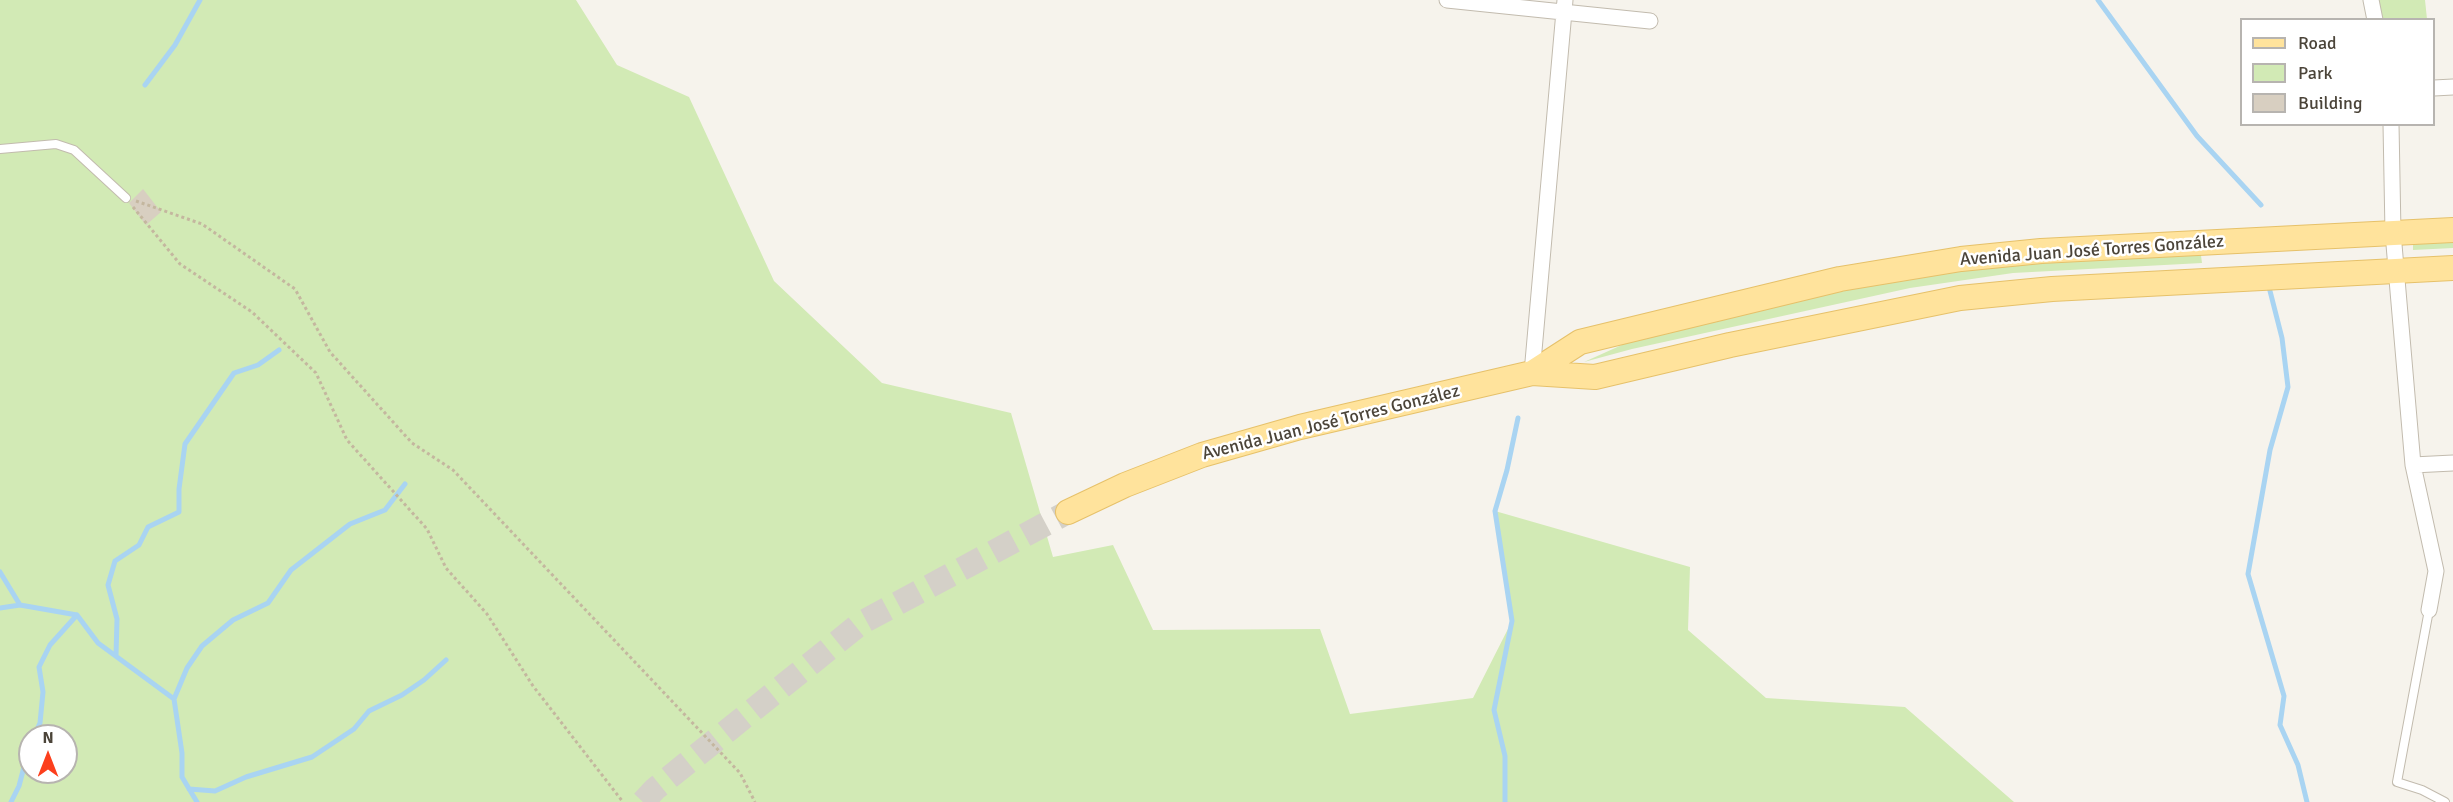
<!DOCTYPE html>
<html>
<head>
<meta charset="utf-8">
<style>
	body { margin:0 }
	#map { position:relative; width:2453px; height:802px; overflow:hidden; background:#f6f3ec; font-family:Signika,sans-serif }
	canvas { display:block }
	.legend { position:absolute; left:2240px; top:18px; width:195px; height:108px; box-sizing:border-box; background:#fff; border:2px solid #b7b4b0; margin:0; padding:8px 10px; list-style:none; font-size:18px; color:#4b4439 }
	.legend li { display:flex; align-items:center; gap:12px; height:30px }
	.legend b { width:30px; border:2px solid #b7b4b0 }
	.north { position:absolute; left:18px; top:724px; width:60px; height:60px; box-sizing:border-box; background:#fff; border:2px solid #b7b4b0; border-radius:50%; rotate:0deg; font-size:16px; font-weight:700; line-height:24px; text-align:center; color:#4b4439 }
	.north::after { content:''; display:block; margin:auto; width:21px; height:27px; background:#fc3f1d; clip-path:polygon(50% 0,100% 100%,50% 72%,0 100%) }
</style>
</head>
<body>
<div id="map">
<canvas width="2453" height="802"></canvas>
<ul class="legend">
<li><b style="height:8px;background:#ffe39c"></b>Road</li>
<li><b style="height:16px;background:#d2eab5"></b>Park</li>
<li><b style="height:16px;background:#d8cfc1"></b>Building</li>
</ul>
<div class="north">N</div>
</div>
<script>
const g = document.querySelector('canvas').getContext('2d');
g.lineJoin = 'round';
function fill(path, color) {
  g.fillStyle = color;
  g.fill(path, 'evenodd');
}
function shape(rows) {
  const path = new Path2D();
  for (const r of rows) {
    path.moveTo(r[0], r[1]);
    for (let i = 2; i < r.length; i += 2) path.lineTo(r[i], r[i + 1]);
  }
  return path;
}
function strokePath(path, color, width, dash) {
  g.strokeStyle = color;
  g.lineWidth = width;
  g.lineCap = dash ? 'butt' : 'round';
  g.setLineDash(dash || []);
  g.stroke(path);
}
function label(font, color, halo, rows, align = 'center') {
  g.font = font + ' Signika,sans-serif';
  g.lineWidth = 5;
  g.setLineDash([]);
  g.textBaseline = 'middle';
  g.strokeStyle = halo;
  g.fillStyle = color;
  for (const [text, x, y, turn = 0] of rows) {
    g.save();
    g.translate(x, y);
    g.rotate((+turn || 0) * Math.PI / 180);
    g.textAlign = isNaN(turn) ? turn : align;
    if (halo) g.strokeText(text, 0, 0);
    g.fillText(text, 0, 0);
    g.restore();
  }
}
const green = shape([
	[0,0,576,0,617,65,689,97,774,281,882,383,1011,413,1053,557,1113,545,1153,630,1320,629,1350,714,1473,698,1512,621,1495,511,1690,567,1688,630,1766,698,1905,707,2014,802,0,802],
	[30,736,66,736,66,772,30,772],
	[2377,0,2425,0,2427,19,2381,19],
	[2453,234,2453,248,2413,250,2413,236],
	[2200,248,2202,263,2013,273,1910,288,1632,349,1584,362,1644,335,1929,271]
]);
const stream = shape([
	[2098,0,2197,136,2261,205],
	[145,85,175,45,200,0],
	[2269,287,2282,338,2288,387,2270,450,2248,574,2284,696,2280,725,2298,765,2307,802],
	[0,572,20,605],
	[0,608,20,605,77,615,98,643,174,699,182,753,182,777,197,802],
	[116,656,117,619,108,585,115,561,139,545,148,527,179,512,179,489,185,444,234,373,258,365,279,350],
	[174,699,187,668,202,646,233,620,268,603,291,570,350,524,385,510,405,484],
	[34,736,40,723,43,692,39,667,50,645,77,615],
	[189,789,215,791,246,777,312,757,354,729,369,711,402,695,424,680,446,660],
	[11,802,19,786,30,744],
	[1505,802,1505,756,1494,710,1512,621,1495,511,1507,470,1518,418]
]);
const building = shape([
	[143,189,161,212,146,225,129,203]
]);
const primaryTunnel = shape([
	[643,802,655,789,861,623,1068,512]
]);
const path = shape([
	[136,201,202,224,295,289,330,352,412,443,453,470,740,773,755,802],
	[133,207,180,264,252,312,316,373,347,440,427,529,446,568,487,614,533,686,623,802]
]);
const service = shape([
	[0,149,56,144,74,150,126,198],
	[2429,610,2397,782,2422,790,2445,802]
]);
const minor = shape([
	[1447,0,1650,21],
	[2371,0,2375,20],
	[2434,88,2453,87],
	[2391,124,2393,233,2413,465,2436,571,2429,610],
	[1532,373,1565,0],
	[2413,465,2453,463]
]);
const primary = shape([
	[1532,373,1580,342,1840,279,1961,259,2041,251,2453,230],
	[1068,512,1125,485,1202,455,1300,427,1532,373,1595,377,1730,345,1960,298,2052,289,2453,268]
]);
const streetNames = [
	["Avenida Juan José Torres González",2092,251,-4],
	["Avenida Juan José Torres González",1331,423,-14]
];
fill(green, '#d2eab5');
strokePath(stream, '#a9d4f2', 5);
fill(building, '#d8cfc1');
strokePath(primaryTunnel, '#d4d0c8', 24, [24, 12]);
strokePath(service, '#c2bbae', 10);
strokePath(minor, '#c2bbae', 17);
strokePath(primary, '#e6c16a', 26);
strokePath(path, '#c4b79f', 3, [3, 3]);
strokePath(service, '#fff', 8);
strokePath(minor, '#fff', 15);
strokePath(primary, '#ffe39c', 24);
label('18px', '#4b4439', '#fff', streetNames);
</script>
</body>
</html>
